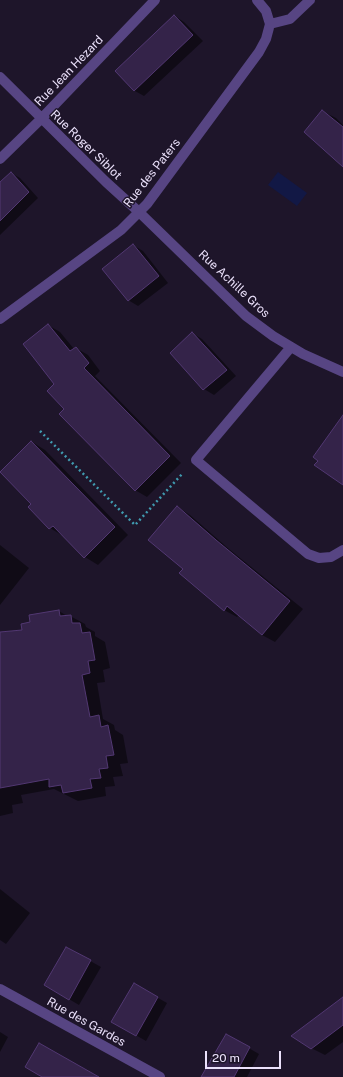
<!DOCTYPE html>
<html>
<head>
<meta charset="utf-8">
<style>
	body { margin:0 }
	#map { position:relative; width:343px; height:1077px; overflow:hidden; background:#1e152a; font-family:"Public Sans",sans-serif }
	canvas { display:block }
	.scale { position:absolute; left:205px; top:1051px; width:76px; height:18px; box-sizing:border-box; border:2px solid #ebe1fb; border-top:0; padding-left:5px; font-size:12px; line-height:14px; white-space:nowrap; color:#ebe1fb; -webkit-text-stroke:3px #1e152a; paint-order:stroke }
</style>
</head>
<body>
<div id="map">
<canvas width="343" height="1077"></canvas>
<div class="scale">20 m</div>
</div>
<script>
const g = document.querySelector('canvas').getContext('2d');
g.lineJoin = 'round';
function fill(path, color) {
  g.fillStyle = color;
  g.fill(path, 'evenodd');
}
function shape(rows) {
  const path = new Path2D();
  for (const r of rows) {
    path.moveTo(r[0], r[1]);
    for (let i = 2; i < r.length; i += 2) path.lineTo(r[i], r[i + 1]);
  }
  return path;
}
function strokePath(path, color, width, dash) {
  g.strokeStyle = color;
  g.lineWidth = width;
  g.lineCap = dash ? 'butt' : 'round';
  g.setLineDash(dash || []);
  g.stroke(path);
}
function label(font, color, halo, rows, align = 'center') {
  g.font = font + ' "Public Sans",sans-serif';
  g.lineWidth = 3;
  g.setLineDash([]);
  g.textBaseline = 'middle';
  g.strokeStyle = halo;
  g.fillStyle = color;
  for (const [text, x, y, turn = 0] of rows) {
    g.save();
    g.translate(x, y);
    g.rotate((+turn || 0) * Math.PI / 180);
    g.textAlign = isNaN(turn) ? turn : align;
    if (halo) g.strokeText(text, 0, 0);
    g.fillText(text, 0, 0);
    g.restore();
  }
}
const water = shape([
	[278,172,307,193,297,206,268,185]
]);
const shadow = shape([
	[175,16,184,22,203,41,144,96,135,91,116,71],
	[322,111,336,118,343,125,343,166],
	[11,173,20,178,38,198,0,235,0,184],
	[133,245,143,251,168,283,138,306,128,300],
	[48,325,60,332,74,349,76,348,88,355,100,371,95,376,181,463,147,497,135,490,65,409,55,384],
	[192,333,202,339,236,376,214,395,204,389,171,353],
	[32,442,45,450,128,535,98,565,85,557,63,536,50,528,33,504],
	[177,507,190,515,229,549,303,609,275,642,262,635,239,615,237,617,224,610,184,569],
	[0,545,29,568,0,605],
	[59,611,67,616,70,616,85,624,86,627,95,632,95,636,105,642,110,668,103,670,105,682,97,683,103,719,114,725,115,730,123,735,128,763,120,764,123,776,113,777,115,786,105,787,106,796,78,801,54,789,21,795,23,803,12,805,13,813,0,816,0,635,23,634,31,623],
	[0,889,30,913,6,944,0,940],
	[67,948,101,967,79,1005,45,985],
	[135,985,167,1003,146,1041,113,1022],
	[343,999,343,1042,325,1055,311,1048],
	[0,1032,8,1037,0,1052],
	[226,1035,259,1054,247,1077,212,1077]
]);
const building = shape([
	[174,15,193,35,134,91,115,71,174,15],
	[322,110,343,127,343,167,304,132,322,110],
	[11,172,29,192,0,221,0,182,11,172],
	[133,244,159,276,128,301,102,269,133,244],
	[48,324,70,351,76,347,89,363,84,368,170,456,135,491,59,414,64,409,47,391,54,384,23,344,48,324],
	[192,332,227,370,203,390,170,353,192,332],
	[343,415,343,485,314,465,318,461,313,457,343,415],
	[31,441,115,527,84,558,53,526,49,529,28,507,31,504,0,472,31,441],
	[177,506,216,540,290,601,262,635,227,606,224,611,179,573,183,569,148,540,177,506],
	[59,610,60,616,71,615,72,623,80,623,82,633,90,632,95,660,88,661,90,673,82,675,90,717,99,715,101,727,108,725,114,755,106,756,108,768,99,769,101,778,90,779,92,788,63,793,61,785,49,787,49,779,0,788,0,632,22,630,21,624,30,622,29,615,59,610],
	[66,947,91,960,69,1000,44,985,66,947],
	[134,983,158,997,136,1036,111,1022,134,983],
	[343,997,343,1025,311,1049,291,1036,343,997],
	[226,1034,250,1047,234,1077,201,1077,226,1034],
	[39,1043,99,1077,42,1077,25,1067,39,1043]
]);
const path = shape([
	[40,431,135,525,183,473]
]);
const minor = shape([
	[257,0,266,11,270,24],
	[270,24,290,19,310,0],
	[0,77,106,182,139,212,246,316,273,336,303,354,343,372],
	[0,159,41,119,155,0],
	[0,319,121,230,147,204,259,52,266,39,270,24],
	[291,347,196,460,308,554,319,558,331,557,343,550],
	[0,989,160,1077]
]);
const streetNames = [
	["Rue Jean Hezard",69,71,-46],
	["Rue Roger Siblot",86,145,44],
	["Rue des Paters",152,173,-52],
	["Rue Achille Gros",234,284,43],
	["Rue des Gardes",86,1022,29]
];
fill(water, '#121845');
fill(shadow, '#0007');
fill(building, '#342349');
strokePath(building, '#523872', 1);
strokePath(path, '#409bb0', 2.5, [2, 3]);
strokePath(minor, '#574583', 10);
label('12px', '#ebe1fb', '#1e152a', streetNames);
</script>
</body>
</html>
